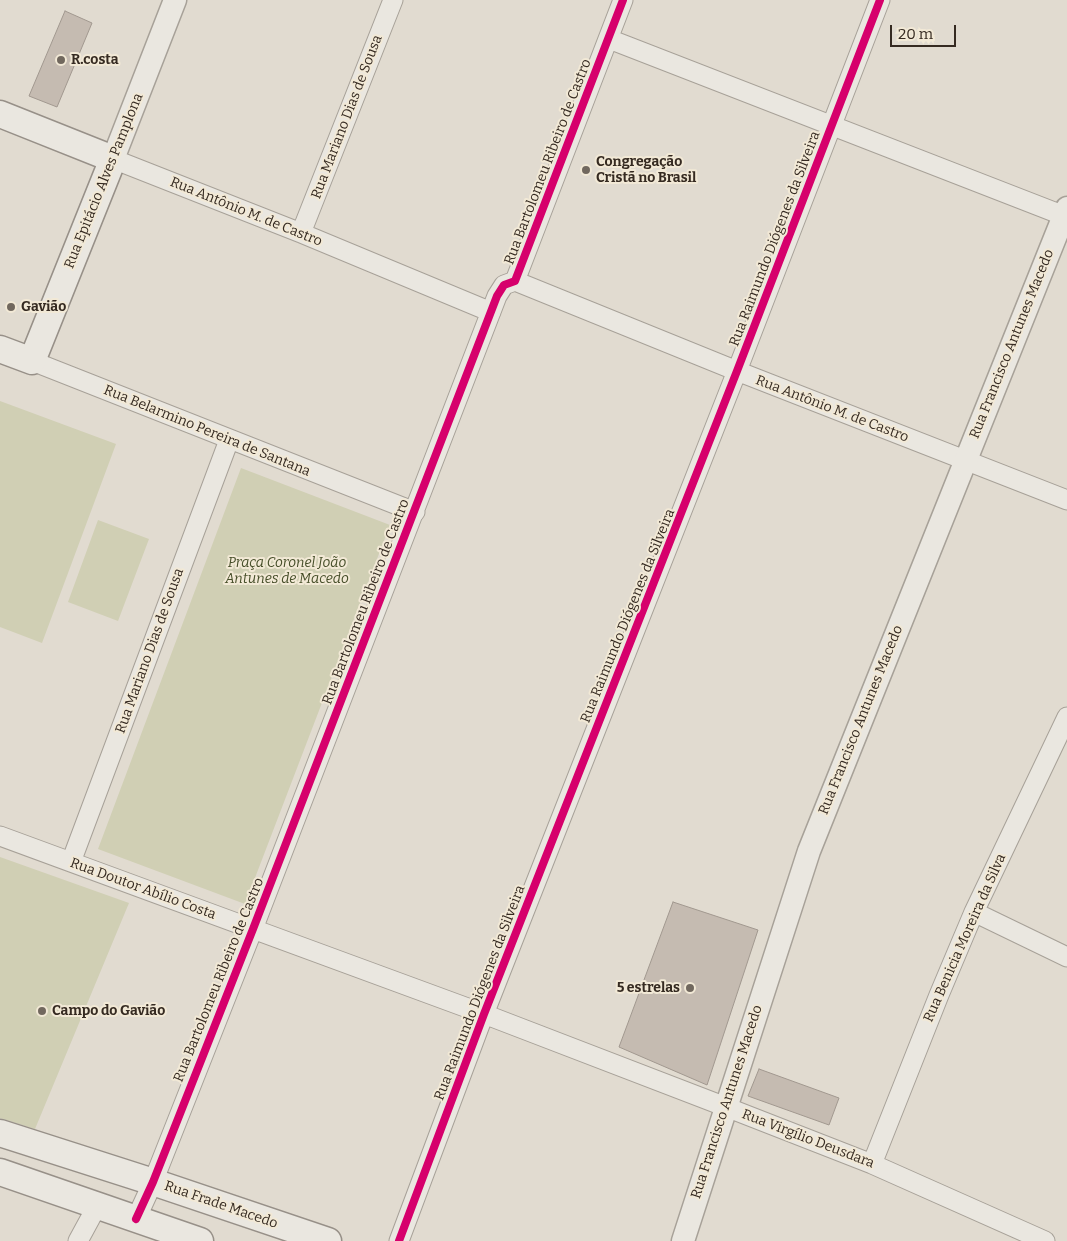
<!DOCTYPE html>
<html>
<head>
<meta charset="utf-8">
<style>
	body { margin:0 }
	#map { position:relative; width:1067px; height:1241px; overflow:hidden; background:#e1dbd0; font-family:Bitter,serif }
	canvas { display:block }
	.scale { position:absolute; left:890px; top:25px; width:66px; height:22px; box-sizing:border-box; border:2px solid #352a21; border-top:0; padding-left:6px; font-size:15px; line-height:18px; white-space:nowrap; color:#352a21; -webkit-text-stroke:4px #f2e9d6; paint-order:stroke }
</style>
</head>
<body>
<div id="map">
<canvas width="1067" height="1241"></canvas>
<div class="scale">20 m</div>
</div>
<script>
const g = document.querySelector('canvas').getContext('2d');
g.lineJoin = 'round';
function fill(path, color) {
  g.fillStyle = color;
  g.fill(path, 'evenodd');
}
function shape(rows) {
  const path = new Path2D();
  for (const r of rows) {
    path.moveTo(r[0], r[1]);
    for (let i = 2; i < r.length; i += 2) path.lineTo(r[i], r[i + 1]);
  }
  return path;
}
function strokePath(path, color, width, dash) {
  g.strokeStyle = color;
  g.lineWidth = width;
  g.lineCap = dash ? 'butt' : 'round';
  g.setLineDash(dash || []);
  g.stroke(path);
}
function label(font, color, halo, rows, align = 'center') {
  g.font = font + ' Bitter,serif';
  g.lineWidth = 4;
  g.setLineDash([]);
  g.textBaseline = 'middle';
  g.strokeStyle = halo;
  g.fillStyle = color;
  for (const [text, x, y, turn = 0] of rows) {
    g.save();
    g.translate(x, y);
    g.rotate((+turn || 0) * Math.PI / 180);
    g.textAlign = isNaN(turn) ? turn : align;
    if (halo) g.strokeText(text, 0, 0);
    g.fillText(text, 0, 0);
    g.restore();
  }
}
const green = shape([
	[0,401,116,444,42,643,0,627],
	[241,468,390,525,245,904,98,849],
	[98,520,149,539,118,621,68,602],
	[0,857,129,903,35,1129,0,1118]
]);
const building = shape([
	[65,11,92,23,57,107,29,96,65,11],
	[673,902,758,930,707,1085,619,1047,673,902],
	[759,1069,839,1098,829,1125,748,1096,759,1069]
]);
const minor = shape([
	[609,39,1067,217],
	[113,159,301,233,491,312],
	[301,233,393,0],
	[515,281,737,371,1067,500],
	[32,361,415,512],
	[0,836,484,1014,726,1107,872,1164,1045,1241],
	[71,862,229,440],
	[974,912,1067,957],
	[872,1164,939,995,974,912,1067,717],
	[136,1219,153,1182,253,929,497,296,504,285,515,281,623,0],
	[78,1241,97,1206],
	[399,1241,484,1014,737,371,880,0]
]);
const tertiary = shape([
	[113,159,175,0],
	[683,1241,809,851,1067,208]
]);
const secondary = shape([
	[0,114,113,159,32,361,0,349],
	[0,1133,153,1182,328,1241],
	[0,1172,200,1241]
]);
const cycleway = shape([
	[136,1219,153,1182,253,929,497,296,504,285,515,281,623,0],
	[399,1241,484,1014,737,371,880,0]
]);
const markers = [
	[61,60,5,"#71685e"],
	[586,170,5,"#71685e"],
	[11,307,5,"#71685e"],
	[690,988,5,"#71685e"],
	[42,1011,5,"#71685e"]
];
const poiNames = [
	["R.costa",71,60],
	["Congregação",596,162],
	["Cristã no Brasil",596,178],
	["Gavião",21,307],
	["5 estrelas",680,988,"right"],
	["Campo do Gavião",52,1011]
];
const streetNames = [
	["Rua Mariano Dias de Sousa",347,117,-69],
	["Rua Bartolomeu Ribeiro de Castro",548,162,-69],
	["Rua Epitácio Alves Pamplona",104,181,-68],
	["Rua Antônio M. de Castro",246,212,22],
	["Rua Raimundo Diógenes da Silveira",775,239,-69],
	["Rua Francisco Antunes Macedo",1012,344,-68],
	["Rua Antônio M. de Castro",832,409,21],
	["Rua Belarmino Pereira de Santana",207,431,22],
	["Rua Bartolomeu Ribeiro de Castro",366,602,-69],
	["Rua Raimundo Diógenes da Silveira",628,616,-68],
	["Rua Mariano Dias de Sousa",150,651,-70],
	["Rua Francisco Antunes Macedo",861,720,-68],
	["Rua Doutor Abílio Costa",143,889,20],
	["Rua Benicia Moreira da Silva",965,938,-66],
	["Rua Bartolomeu Ribeiro de Castro",219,980,-68],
	["Rua Raimundo Diógenes da Silveira",480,993,-69],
	["Rua Francisco Antunes Macedo",727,1102,-72],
	["Rua Virgílio Deusdara",808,1139,21],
	["Rua Frade Macedo",221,1205,19]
];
const parkNames = [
	["Praça Coronel João",287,563],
	["Antunes de Macedo",287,579]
];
fill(green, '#d0cfb4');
fill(building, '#c5bbb1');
strokePath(building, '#a1988f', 1);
strokePath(minor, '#a7a198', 21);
strokePath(tertiary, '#a7a198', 25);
strokePath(secondary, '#979088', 29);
strokePath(minor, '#eae7e0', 19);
strokePath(tertiary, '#eae7e0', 22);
strokePath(secondary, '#eae7e0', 26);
strokePath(cycleway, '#d6006c', 8);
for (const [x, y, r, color] of markers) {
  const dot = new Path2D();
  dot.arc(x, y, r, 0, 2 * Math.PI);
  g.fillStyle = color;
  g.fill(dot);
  strokePath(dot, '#f2e9d6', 2);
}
label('bold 14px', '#352a21', '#f2e9d6', poiNames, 'left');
label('14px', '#352a21', '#f2e9d6', streetNames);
label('italic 14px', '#474f2a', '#f2e9d6', parkNames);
</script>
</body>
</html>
